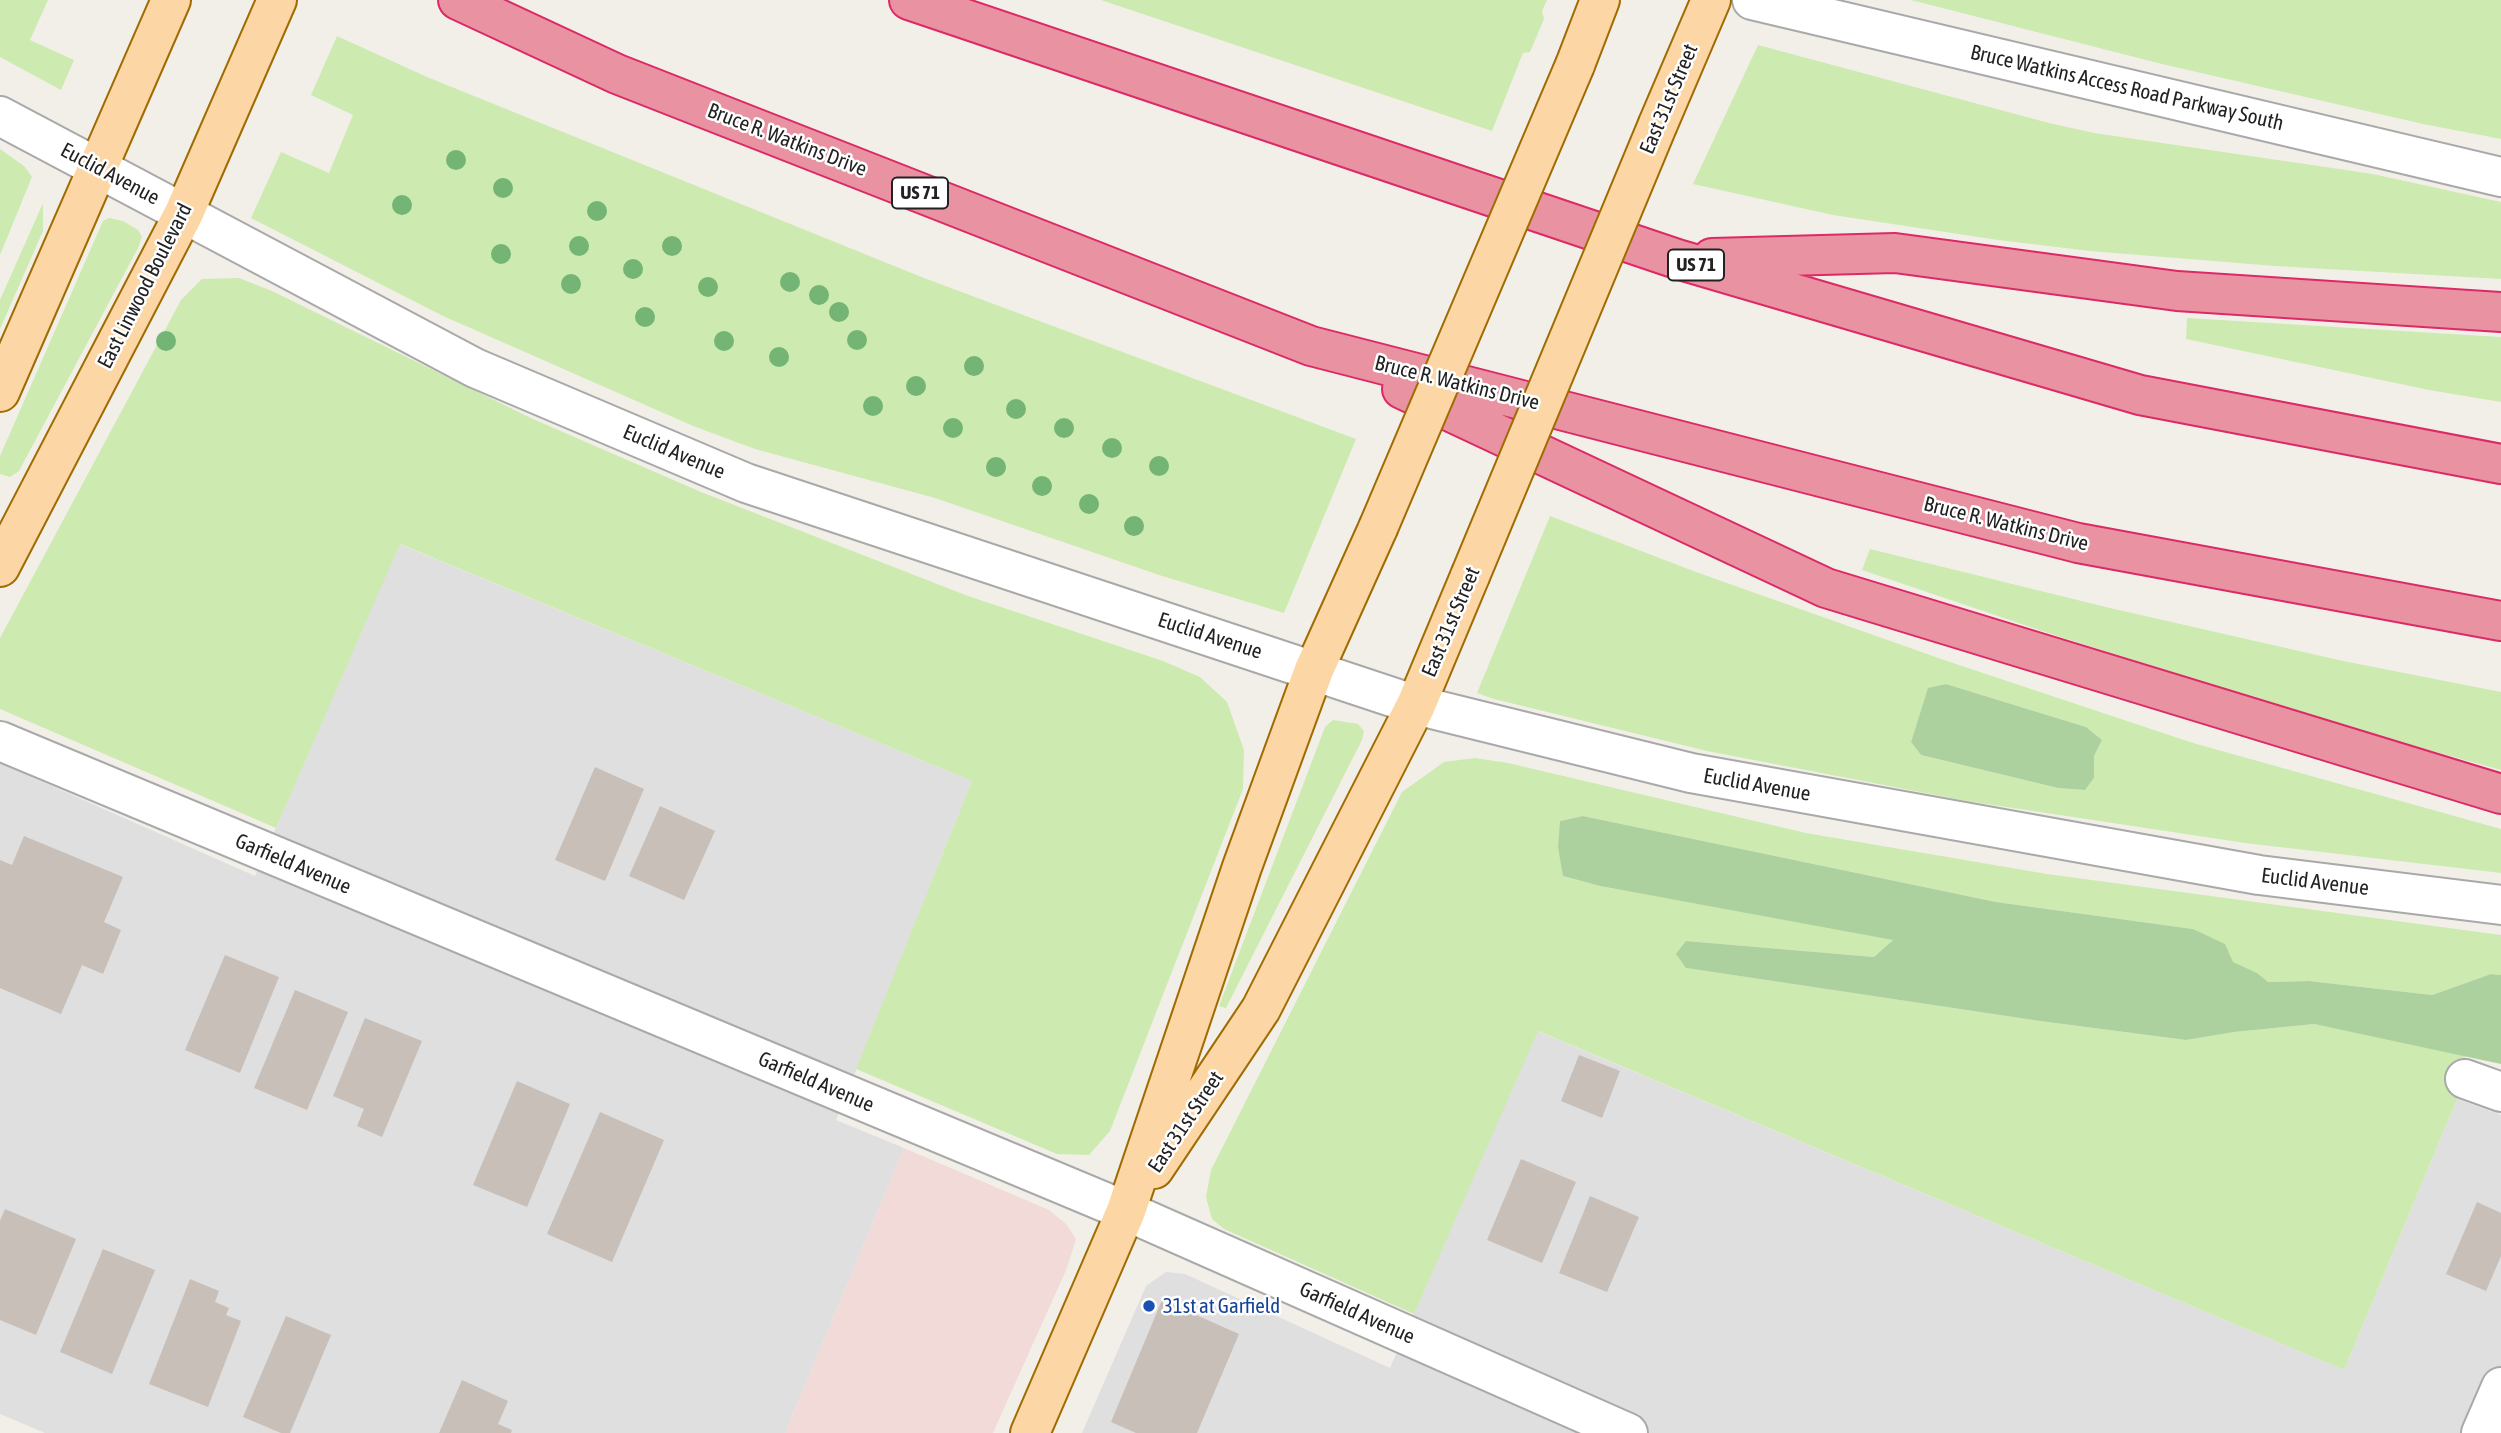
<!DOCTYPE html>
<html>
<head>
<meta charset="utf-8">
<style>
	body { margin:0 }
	canvas { display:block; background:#f2efe9 }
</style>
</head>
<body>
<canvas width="2501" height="1433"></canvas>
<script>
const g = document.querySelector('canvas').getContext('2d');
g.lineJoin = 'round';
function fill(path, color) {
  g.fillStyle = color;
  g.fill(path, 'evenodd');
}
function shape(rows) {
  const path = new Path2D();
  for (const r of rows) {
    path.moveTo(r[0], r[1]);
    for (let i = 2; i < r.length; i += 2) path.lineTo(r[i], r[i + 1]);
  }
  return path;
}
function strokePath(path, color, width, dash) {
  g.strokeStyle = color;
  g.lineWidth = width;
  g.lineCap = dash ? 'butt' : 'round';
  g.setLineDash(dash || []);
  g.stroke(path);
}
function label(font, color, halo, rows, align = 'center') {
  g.font = font + ' "Asap Condensed",sans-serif';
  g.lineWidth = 5;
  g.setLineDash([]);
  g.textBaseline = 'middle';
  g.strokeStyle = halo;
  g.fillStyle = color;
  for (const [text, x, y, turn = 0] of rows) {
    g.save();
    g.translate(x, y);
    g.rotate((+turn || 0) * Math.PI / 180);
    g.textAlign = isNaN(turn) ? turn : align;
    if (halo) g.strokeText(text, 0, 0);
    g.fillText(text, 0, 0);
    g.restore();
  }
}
const residential = shape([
	[399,544,972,781,836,1120,904,1148,785,1433,45,1433,0,1414,0,763,255,876],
	[1537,1031,2344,1370,2457,1099,2501,1115,2501,1433,1082,1433,1146,1286,1166,1272,1185,1274,1390,1368]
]);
const commercial = shape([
	[904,1148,1049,1210,1067,1225,1076,1239,1067,1268,993,1433,785,1433]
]);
const grass = shape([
	[0,0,48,0,30,40,74,60,61,90,0,57],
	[1101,0,1547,0,1542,11,1544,19,1530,52,1523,53,1492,131],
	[1911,0,2501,0,2501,139,2423,124,2162,64],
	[337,36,427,77,924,278,1356,439,1284,613,1159,575,935,498,755,449,693,426,443,316,251,218,281,152,329,173,353,115,311,95],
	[1758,45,2049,123,2094,133,2373,174,2501,202,2501,279,2275,266,2090,251,1998,240,1833,215,1693,184],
	[0,149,24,166,32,177,0,255],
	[43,203,43,231,0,329,0,300],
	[109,218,123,221,138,230,142,237,138,248,19,471,10,477,0,474,0,456,103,221],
	[239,278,272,291,533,419,701,492,968,596,1163,661,1200,677,1227,702,1244,750,1243,789,1110,1131,1089,1155,1057,1154,856,1069,972,781,400,544,276,828,0,709,0,638,181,300,202,279],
	[2187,318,2501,337,2501,402,2429,390,2186,339],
	[1550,516,1696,572,1944,660,2193,743,2501,829,2501,873,2245,843,1967,801,1707,751,1494,699,1477,693],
	[1946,684,2086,727,2102,740,2094,756,2094,778,2085,790,2058,788,1921,755,1911,742,1928,689],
	[1870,549,2110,608,2343,661,2501,692,2501,770,2335,724,2048,633,1862,570],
	[1333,720,1358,724,1364,731,1362,740,1226,1008,1219,1006,1325,727],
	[1475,758,1508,763,1806,833,2047,874,2501,935,2501,975,2491,974,2432,995,2309,981,2267,982,2257,973,2232,962,2193,929,1996,902,1583,816,1560,821,1563,876,1600,886,1894,939,1874,957,1686,941,1686,968,2040,1021,2186,1040,2233,1032,2314,1024,2466,1055,2455,1083,2457,1099,2344,1370,1538,1031,1414,1314,1224,1229,1212,1219,1206,1197,1211,1170,1402,792,1444,762]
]);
const forest = shape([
	[1946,684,2086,727,2102,740,2094,756,2094,778,2085,790,2058,788,1921,755,1911,742,1928,688],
	[1583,816,1996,902,2193,929,2225,944,2233,962,2257,973,2268,982,2309,981,2432,995,2491,974,2501,975,2501,1064,2314,1024,2234,1032,2186,1040,2040,1021,1686,968,1676,954,1686,941,1874,957,1893,940,1600,886,1563,876,1558,847,1560,821]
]);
const building = shape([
	[595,767,644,789,605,881,555,860],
	[660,806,715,831,684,900,629,876],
	[24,836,123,877,104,922,121,930,103,974,82,965,61,1014,0,988,0,860,12,865],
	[225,955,279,977,240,1073,185,1050],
	[295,990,348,1012,307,1110,254,1088],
	[365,1018,422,1041,382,1137,357,1126,364,1109,333,1096],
	[1579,1055,1620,1071,1602,1118,1561,1101],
	[517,1081,570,1104,527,1207,473,1185],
	[600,1112,664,1140,612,1262,547,1234],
	[1521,1159,1576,1182,1542,1263,1487,1240],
	[1590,1196,1639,1217,1607,1292,1559,1273],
	[2477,1202,2501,1213,2501,1256,2486,1291,2446,1274],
	[5,1209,76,1239,36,1335,0,1320,0,1221],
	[103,1249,155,1270,112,1374,60,1352],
	[190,1279,219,1291,215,1302,229,1308,226,1315,241,1321,208,1407,149,1384],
	[1162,1300,1239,1334,1197,1433,1136,1433,1111,1422],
	[286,1316,331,1335,290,1433,281,1433,243,1417],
	[462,1380,508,1401,498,1424,512,1430,511,1433,439,1433]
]);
const minor = shape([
	[1752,0,2501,177],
	[0,116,475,368,746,483,1416,705,1691,773,2259,875,2501,905],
	[0,741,1126,1211,1628,1433],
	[2465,1079,2501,1092],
	[2481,1433,2501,1387]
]);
const major = shape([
	[1575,65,1600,0],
	[1658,124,1711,0],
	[0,392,171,0],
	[0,567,184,213,277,0],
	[1154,1169,1261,1009,1416,705,1470,576],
	[1030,1433,1126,1211,1242,867,1314,670,1378,528]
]);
const highway = shape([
	[458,0,617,74,1311,346,2078,543,2501,621],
	[909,0,1677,259,2140,395,2501,464],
	[1712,258,1895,253,2177,291,2501,312],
	[1402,389,1826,588,2501,794]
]);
const majorBridge = shape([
	[1378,528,1575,65],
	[1470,576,1658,124]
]);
const trees = [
	[456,160],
	[503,188],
	[402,205],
	[597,211],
	[579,246],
	[672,246],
	[501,254],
	[633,269],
	[790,282],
	[571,284],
	[708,287],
	[819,295],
	[839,312],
	[645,317],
	[857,340],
	[166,341],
	[724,341],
	[779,357],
	[974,366],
	[916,386],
	[873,406],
	[1016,409],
	[953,428],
	[1064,428],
	[1112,448],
	[1159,466],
	[996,467],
	[1042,486],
	[1089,504],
	[1134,526]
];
const markers = [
	[1149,1306,7,"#1a4fb4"]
];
const shields = [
	[920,193,56],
	[1696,265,56]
];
const shieldNames = [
	["US 71",920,193],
	["US 71",1696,265]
];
const streetNames = [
	["Bruce Watkins Access Road Parkway South",2127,88,13],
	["East 31st Street",1669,99,-67],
	["Bruce R. Watkins Drive",787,140,21],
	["Euclid Avenue",110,174,28],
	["East Linwood Boulevard",145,286,-63],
	["Bruce R. Watkins Drive",1457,383,14],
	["Euclid Avenue",674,452,23],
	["Bruce R. Watkins Drive",2006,524,14],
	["East 31st Street",1451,622,-67],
	["Euclid Avenue",1210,636,18],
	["Euclid Avenue",1757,785,10],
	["Garfield Avenue",293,864,23],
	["Euclid Avenue",2315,882,7],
	["Garfield Avenue",816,1082,23],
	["East 31st Street",1186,1122,-56],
	["Garfield Avenue",1357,1313,24]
];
const transitNames = [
	["31st at Garfield",1163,1306]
];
fill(residential, '#e0dfdf');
fill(commercial, '#f2dad9');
fill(grass, '#cdebb0');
fill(forest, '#add19e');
fill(building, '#c7bfb8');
strokePath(minor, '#a9a9a9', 42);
strokePath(major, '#a06b00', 42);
strokePath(highway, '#dc2a67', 42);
strokePath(minor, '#fff', 38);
strokePath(major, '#fcd6a4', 38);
strokePath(highway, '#e892a2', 38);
strokePath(majorBridge, '#a06b00', 42, []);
strokePath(majorBridge, '#fcd6a4', 38);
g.fillStyle = '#74b475';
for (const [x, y] of trees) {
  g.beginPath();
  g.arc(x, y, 10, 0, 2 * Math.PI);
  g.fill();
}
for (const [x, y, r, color] of markers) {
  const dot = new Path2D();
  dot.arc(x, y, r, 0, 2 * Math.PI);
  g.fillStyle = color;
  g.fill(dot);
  strokePath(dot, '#fff', 2.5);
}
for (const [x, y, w] of shields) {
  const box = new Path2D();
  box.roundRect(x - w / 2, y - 15.5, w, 31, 5);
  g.fillStyle = '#fff';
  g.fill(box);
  strokePath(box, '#222', 2);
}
label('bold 19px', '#222', null, shieldNames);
label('21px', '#222', '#fff', streetNames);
label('21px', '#164399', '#fff', transitNames, 'left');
</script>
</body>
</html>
